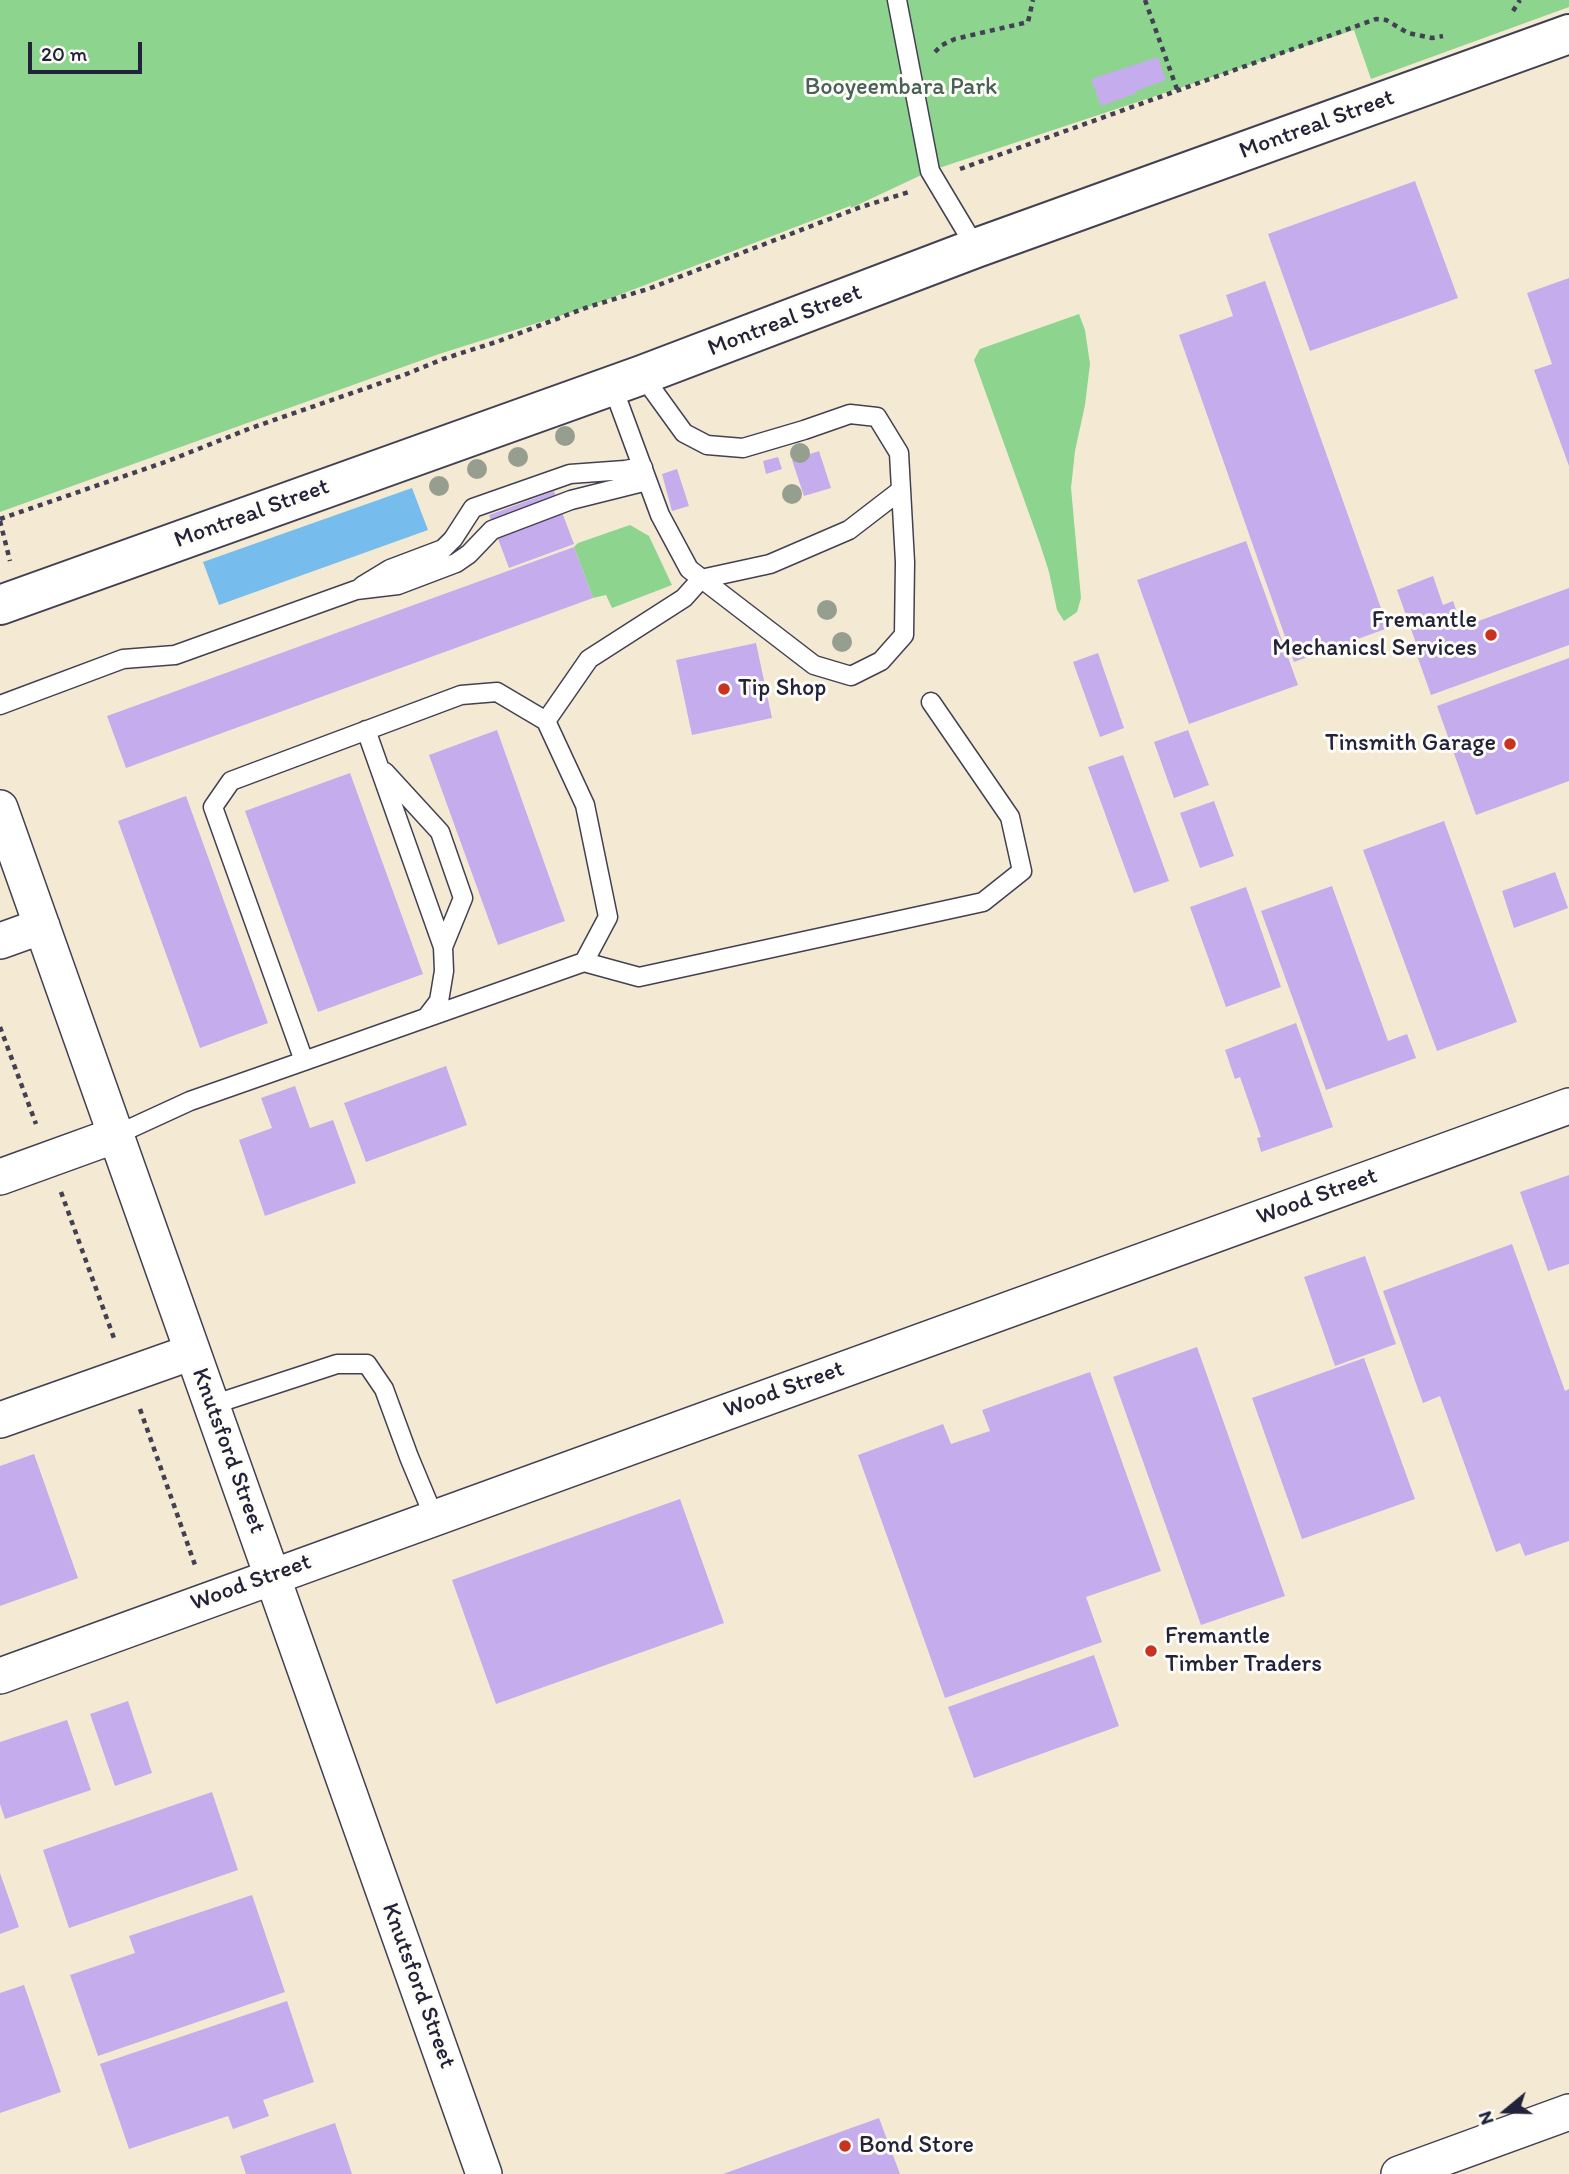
<!DOCTYPE html>
<html>
<head>
<meta charset="utf-8">
<style>
	body { margin:0 }
	#map { position:relative; width:1569px; height:2174px; overflow:hidden; background:#f4ead3; font-family:Itim,sans-serif }
	canvas { display:block }
	.north { position:absolute; left:1471px; top:2076px; width:70px; height:70px; -webkit-text-stroke:5px #fdfcf7; paint-order:stroke; rotate:251deg; font-size:19px; font-weight:700; line-height:28px; text-align:center; color:#22223b }
	.north::after { content:''; display:block; margin:auto; width:24px; height:32px; background:#22223b; clip-path:polygon(50% 0,100% 100%,50% 72%,0 100%) }
	.scale { position:absolute; left:28px; top:42px; width:114px; height:32px; box-sizing:border-box; border:4px solid #22223b; border-top:0; padding-left:9px; font-size:21px; line-height:24px; white-space:nowrap; color:#22223b; -webkit-text-stroke:5px #fdfcf7; paint-order:stroke }
</style>
</head>
<body>
<div id="map">
<canvas width="1569" height="2174"></canvas>
<div class="north">N</div>
<div class="scale">20 m</div>
</div>
<script>
const g = document.querySelector('canvas').getContext('2d');
g.lineJoin = 'round';
function fill(path, color) {
  g.fillStyle = color;
  g.fill(path, 'evenodd');
}
function shape(rows) {
  const path = new Path2D();
  for (const r of rows) {
    path.moveTo(r[0], r[1]);
    for (let i = 2; i < r.length; i += 2) path.lineTo(r[i], r[i + 1]);
  }
  return path;
}
function strokePath(path, color, width, dash) {
  g.strokeStyle = color;
  g.lineWidth = width;
  g.lineCap = dash ? 'butt' : 'round';
  g.setLineDash(dash || []);
  g.stroke(path);
}
function label(font, color, halo, rows, align = 'center') {
  g.font = font + ' Itim,sans-serif';
  g.lineWidth = 6;
  g.setLineDash([]);
  g.textBaseline = 'middle';
  g.strokeStyle = halo;
  g.fillStyle = color;
  for (const [text, x, y, turn = 0] of rows) {
    g.save();
    g.translate(x, y);
    g.rotate((+turn || 0) * Math.PI / 180);
    g.textAlign = isNaN(turn) ? turn : align;
    if (halo) g.strokeText(text, 0, 0);
    g.fillText(text, 0, 0);
    g.restore();
  }
}
const green = shape([
	[0,0,1569,0,1569,7,1371,79,1354,30,930,171,851,208,847,197,850,206,588,307,439,354,0,512],
	[1079,314,1085,330,1090,364,1085,405,1075,451,1071,488,1081,598,1077,612,1064,621,1057,610,1049,572,1040,544,974,360,980,349],
	[630,525,649,536,672,585,612,608,606,595,593,598,574,547,578,543]
]);
const water = shape([
	[412,488,428,530,219,605,203,562]
]);
const building = shape([
	[1158,57,1166,80,1136,91,1137,93,1101,106,1091,79],
	[1415,181,1458,298,1310,351,1268,234],
	[1569,278,1569,466,1534,370,1552,364,1527,293],
	[1265,281,1388,628,1294,662,1179,335,1233,316,1226,295],
	[819,451,831,488,804,496,792,460],
	[778,457,782,469,766,474,763,461],
	[677,469,689,506,672,511,662,474],
	[554,491,574,544,509,568,489,515],
	[1246,541,1298,685,1189,724,1137,580],
	[574,547,593,598,126,768,107,716],
	[1433,576,1443,605,1453,601,1462,627,1569,588,1569,645,1431,695,1413,644,1416,643,1397,590],
	[756,643,772,718,692,735,676,660],
	[1098,653,1124,728,1100,737,1073,662],
	[1569,658,1569,781,1476,815,1437,706],
	[497,730,565,921,498,945,429,755],
	[1188,730,1209,785,1174,798,1154,742],
	[1123,755,1169,881,1134,893,1088,767],
	[350,773,423,974,318,1012,245,811],
	[186,796,268,1023,200,1048,118,821],
	[1214,801,1234,856,1200,868,1180,813],
	[1444,821,1517,1022,1437,1051,1363,850],
	[1555,872,1568,908,1514,928,1502,891],
	[1332,886,1388,1041,1407,1034,1416,1058,1326,1090,1261,911],
	[1246,887,1281,987,1226,1007,1190,907],
	[1296,1023,1333,1127,1261,1152,1257,1138,1261,1137,1240,1077,1235,1079,1225,1050],
	[446,1066,467,1125,366,1162,344,1103],
	[295,1086,310,1128,333,1120,356,1183,265,1216,239,1140,272,1128,261,1098],
	[1569,1175,1569,1264,1548,1271,1520,1192],
	[1512,1244,1565,1391,1569,1389,1569,1541,1525,1556,1520,1543,1496,1552,1440,1396,1423,1403,1383,1291],
	[1365,1256,1396,1344,1335,1366,1304,1277],
	[1197,1347,1285,1596,1201,1625,1113,1377],
	[1364,1358,1415,1499,1302,1539,1252,1398],
	[1090,1372,1161,1571,1086,1597,1102,1642,945,1698,858,1455,943,1424,951,1444,990,1431,982,1410],
	[34,1454,78,1578,0,1606,0,1466],
	[680,1499,724,1623,496,1704,452,1580],
	[1094,1655,1119,1726,974,1778,948,1707],
	[128,1701,152,1773,115,1786,90,1714],
	[67,1720,91,1790,5,1819,0,1804,0,1742],
	[212,1792,238,1870,69,1928,43,1850],
	[0,1873,19,1927,0,1934],
	[252,1895,285,1992,98,2056,70,1975,135,1953,129,1936],
	[24,1985,61,2092,0,2113,0,1993],
	[287,2001,314,2082,263,2100,269,2116,233,2129,228,2116,129,2149,100,2064],
	[879,2118,900,2174,723,2174],
	[335,2123,352,2174,246,2174,240,2156]
]);
const path = shape([
	[1145,0,1178,92],
	[1513,11,1520,0],
	[935,52,942,45,955,39,1028,22,1033,0],
	[960,169,1376,19,1386,20,1408,33,1432,38,1443,36],
	[0,519,168,461,251,428,404,375,443,359,499,341,588,307,648,289,858,208,909,192],
	[0,521,10,561],
	[0,1027,36,1124],
	[61,1192,115,1341],
	[140,1409,195,1565]
]);
const lane = shape([
	[897,0,930,171,976,248],
	[612,385,660,515,689,569,814,665,851,676,881,661,904,635,905,562,899,453,877,417,850,414,804,430,743,448,707,445,684,433,642,375],
	[362,586,390,569,443,549,453,539,473,508,570,474,625,470,643,467],
	[0,705,123,659,175,655,356,590,398,585,456,563,469,554,492,530,571,500,647,481],
	[546,721,589,659,684,598,701,579,770,564,849,530,901,490],
	[366,730,443,947,444,971,439,1001,426,1018],
	[385,772,440,832,463,898,443,947],
	[584,962,639,977,983,902,1022,871,1010,817,931,702],
	[116,1135,190,1101,304,1061,584,962,608,917,585,805,546,721,497,692,461,695,231,781,213,807,304,1061],
	[212,1405,337,1364,367,1364,384,1389,409,1457,434,1517]
]);
const street = shape([
	[0,808,484,2174],
	[0,941,42,926],
	[0,1177,116,1135],
	[0,1420,192,1352],
	[0,1676,1569,1106],
	[1399,2174,1569,2112]
]);
const secondary = shape([
	[0,605,642,375,976,248,1569,34]
]);
const trees = [
	[565,436],
	[800,453],
	[518,457],
	[477,469],
	[439,486],
	[792,494],
	[827,610],
	[842,642]
];
const markers = [
	[1491,635,7,"#c8321e"],
	[724,689,7,"#c8321e"],
	[1510,744,7,"#c8321e"],
	[1151,1651,7,"#c8321e"],
	[845,2146,7,"#c8321e"]
];
const parkNames = [
	["Booyeembara Park",901,88]
];
const streetNames = [
	["Montreal Street",1317,125,-20],
	["Montreal Street",785,321,-21],
	["Montreal Street",252,514,-20],
	["Wood Street",1317,1197,-20],
	["Wood Street",784,1390,-20],
	["Knutsford Street",228,1451,70],
	["Wood Street",251,1583,-20],
	["Knutsford Street",418,1986,70]
];
const poiNames = [
	["Fremantle",1477,621,"right"],
	["Mechanicsl Services",1477,649,"right"],
	["Tip Shop",738,689],
	["Tinsmith Garage",1496,744,"right"],
	["Fremantle",1165,1637],
	["Timber Traders",1165,1665],
	["Bond Store",859,2146]
];
fill(green, '#8dd48f');
fill(water, '#76bded');
fill(building, '#c4aced');
strokePath(lane, '#424052', 21);
strokePath(street, '#424052', 38);
strokePath(secondary, '#424052', 42);
strokePath(path, '#424052', 4.5, [5, 5]);
strokePath(lane, '#fff', 18);
strokePath(street, '#fff', 35);
strokePath(secondary, '#fff', 38);
g.fillStyle = '#959e8f';
for (const [x, y] of trees) {
  g.beginPath();
  g.arc(x, y, 10, 0, 2 * Math.PI);
  g.fill();
}
for (const [x, y, r, color] of markers) {
  const dot = new Path2D();
  dot.arc(x, y, r, 0, 2 * Math.PI);
  g.fillStyle = color;
  g.fill(dot);
  strokePath(dot, '#fdfcf7', 2.5);
}
label('24px', '#476058', '#fdfcf7', parkNames);
label('24px', '#22223b', '#fdfcf7', streetNames);
label('24px', '#22223b', '#fdfcf7', poiNames, 'left');
</script>
</body>
</html>
